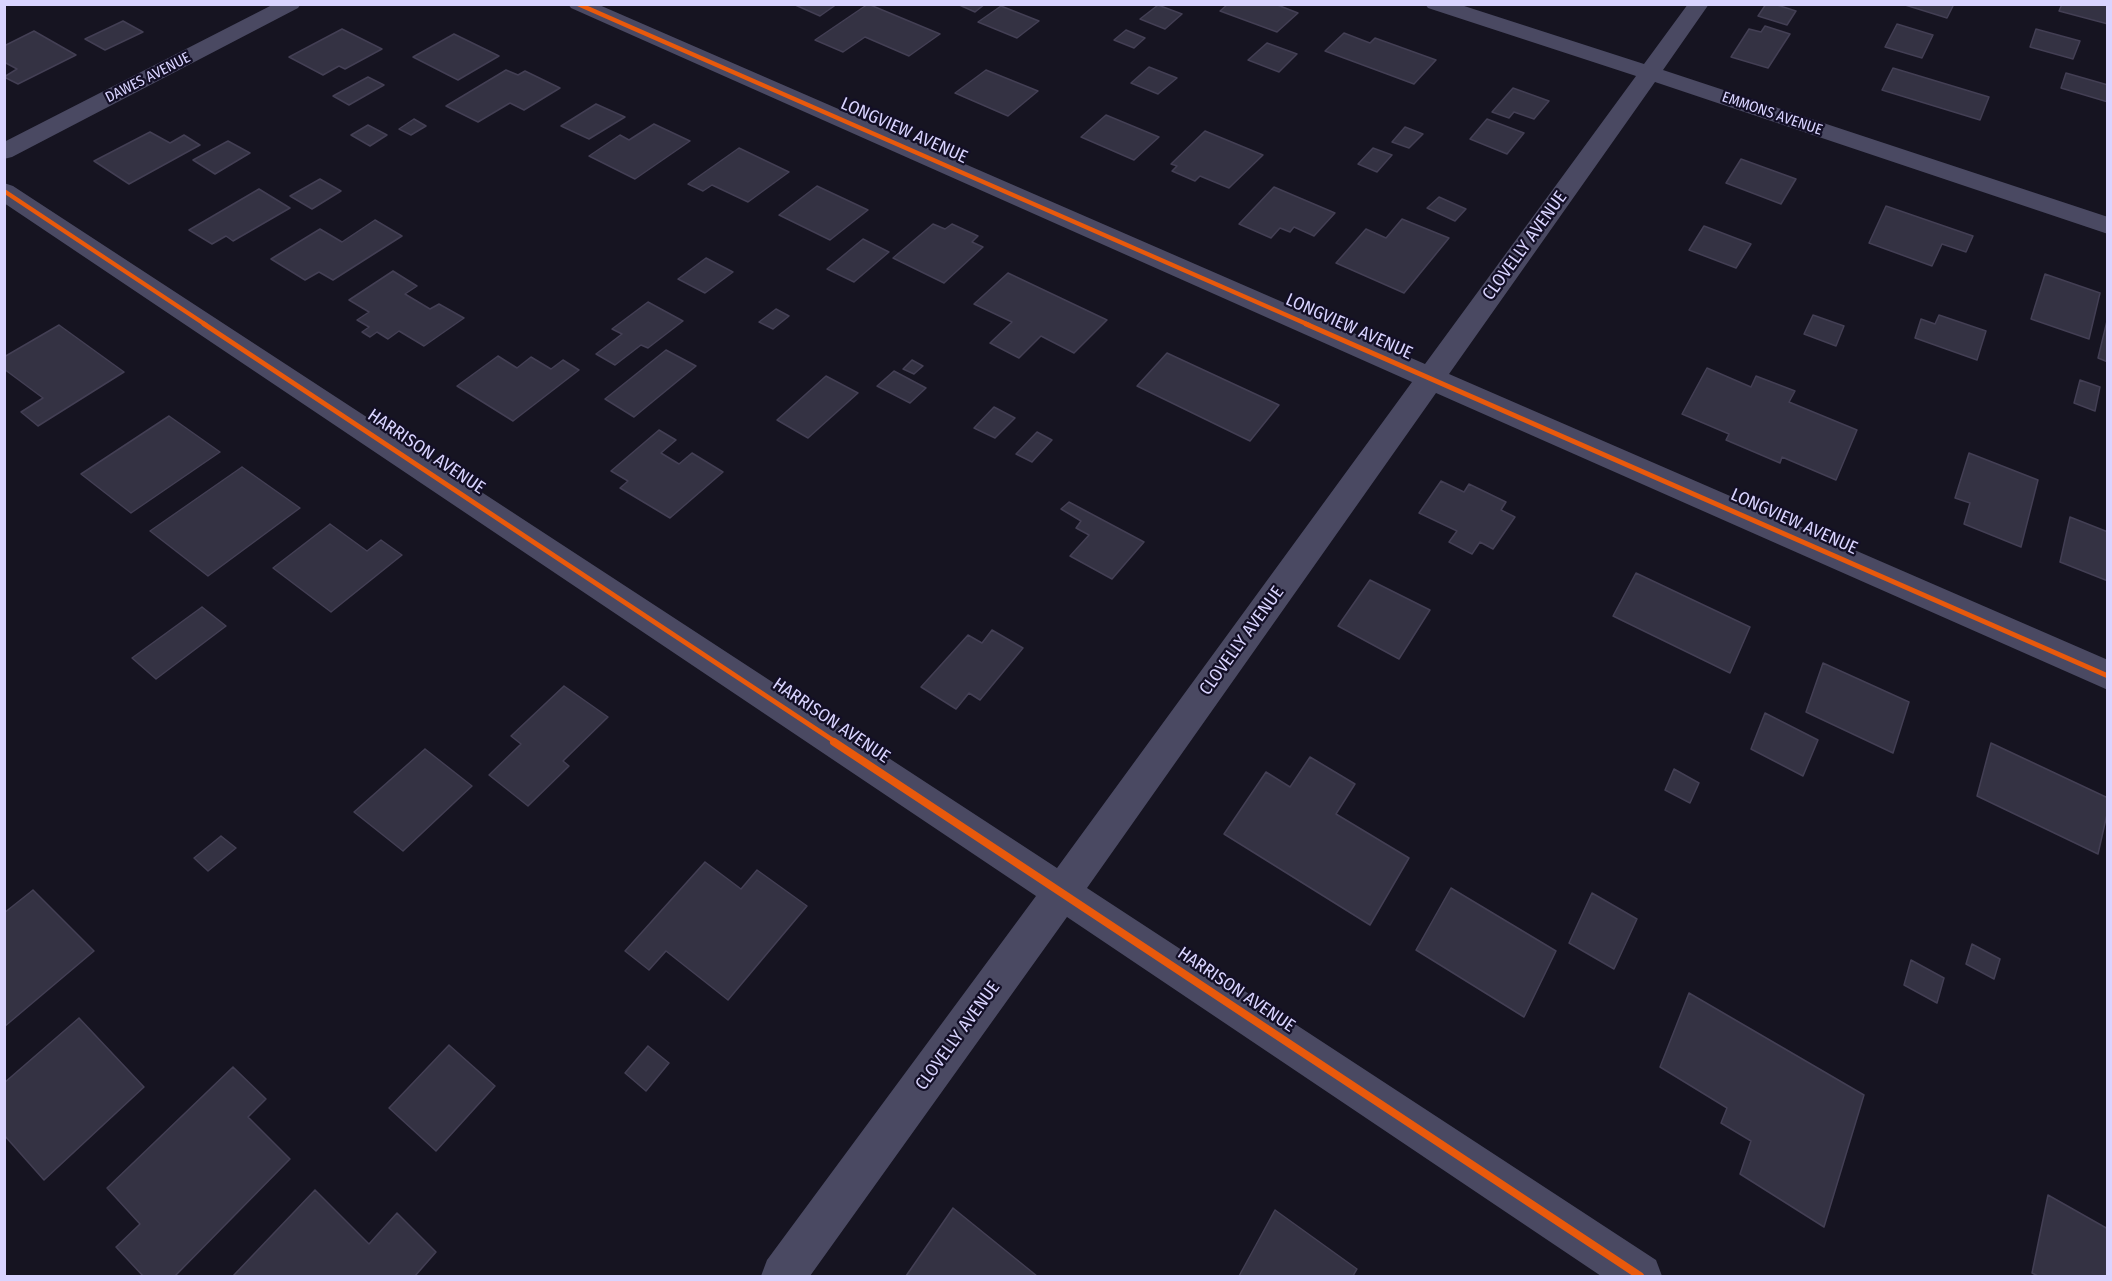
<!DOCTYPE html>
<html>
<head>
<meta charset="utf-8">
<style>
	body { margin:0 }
	#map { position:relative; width:2112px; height:1281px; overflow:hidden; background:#161421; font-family:"Fira Sans Condensed",sans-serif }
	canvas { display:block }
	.frame { position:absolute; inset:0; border:6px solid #d9d4ff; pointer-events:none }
</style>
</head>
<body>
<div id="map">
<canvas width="2112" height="1281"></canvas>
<div class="frame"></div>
</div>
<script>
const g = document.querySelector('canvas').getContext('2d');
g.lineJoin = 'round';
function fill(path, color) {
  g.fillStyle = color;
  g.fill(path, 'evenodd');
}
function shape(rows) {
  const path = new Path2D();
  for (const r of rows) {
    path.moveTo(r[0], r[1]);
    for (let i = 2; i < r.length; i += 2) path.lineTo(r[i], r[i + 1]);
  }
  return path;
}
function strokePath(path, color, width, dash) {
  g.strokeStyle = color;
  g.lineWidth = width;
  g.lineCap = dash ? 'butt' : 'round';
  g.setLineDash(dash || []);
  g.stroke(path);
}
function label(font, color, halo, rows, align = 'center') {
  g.font = font + ' "Fira Sans Condensed",sans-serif';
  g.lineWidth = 4.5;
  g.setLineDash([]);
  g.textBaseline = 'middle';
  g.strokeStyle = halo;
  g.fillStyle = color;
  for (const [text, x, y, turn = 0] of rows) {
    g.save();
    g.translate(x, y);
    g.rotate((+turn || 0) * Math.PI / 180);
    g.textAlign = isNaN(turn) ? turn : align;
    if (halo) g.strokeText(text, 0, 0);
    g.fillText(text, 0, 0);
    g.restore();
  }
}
const building = shape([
	[793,4,837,4,820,16,793,4],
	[868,4,940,34,909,56,865,37,843,52,815,40,868,4],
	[957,4,985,4,975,12,957,4],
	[1228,4,1275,4,1298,13,1277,32,1220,11,1228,4],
	[1766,4,1774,4,1796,11,1787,25,1758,16,1766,4],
	[1902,4,1954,4,1947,18,1902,4],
	[2062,4,2108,4,2108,24,2059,11,2062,4],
	[1158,5,1182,14,1165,29,1140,19,1158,5],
	[1001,6,1039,21,1017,38,978,22,1001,6],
	[123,21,143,32,105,50,85,39,123,21],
	[1897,24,1933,35,1922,58,1885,47,1897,24],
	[1765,26,1790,34,1768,68,1731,57,1749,29,1761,32,1765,26],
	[342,29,382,49,345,69,339,66,323,75,289,57,342,29],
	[2036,29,2080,41,2073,59,2030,47,2036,29],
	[1126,30,1145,38,1134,48,1114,40,1126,30],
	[34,31,76,55,18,84,4,77,17,69,4,62,4,46,34,31],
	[1344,33,1370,43,1375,38,1436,60,1414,84,1325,51,1344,33],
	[454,34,499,56,458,80,413,57,454,34],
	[1267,43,1297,54,1279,72,1248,60,1267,43],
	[1149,67,1177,78,1158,94,1131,83,1149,67],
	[1893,68,1989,97,1980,120,1882,90,1893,68],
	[506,70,518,75,525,71,560,88,524,110,510,103,478,122,446,106,506,70],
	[986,70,1038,91,1008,116,955,93,986,70],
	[2066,73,2108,85,2108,102,2061,88,2066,73],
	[368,77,384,85,349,105,333,96,368,77],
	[1513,88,1549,101,1534,119,1514,112,1509,118,1492,112,1513,88],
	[596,104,625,117,589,139,561,126,596,104],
	[1106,115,1159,137,1134,160,1081,137,1106,115],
	[414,119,426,126,411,135,399,129,414,119],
	[1487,119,1524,133,1507,154,1470,139,1487,119],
	[654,124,690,141,635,179,589,156,620,135,629,140,654,124],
	[368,125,387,135,370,146,351,135,368,125],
	[1405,127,1423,134,1409,148,1392,142,1405,127],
	[1205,131,1263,155,1229,188,1200,176,1195,181,1172,171,1177,166,1171,164,1205,131],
	[150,132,170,143,184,135,200,145,129,184,94,161,150,132],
	[228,141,250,153,215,174,193,160,228,141],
	[739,148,789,172,748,202,712,185,703,191,688,184,739,148],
	[1373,148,1392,155,1377,172,1358,164,1373,148],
	[1741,159,1796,179,1781,204,1726,183,1741,159],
	[320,179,341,191,312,209,290,196,320,179],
	[817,186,868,210,830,240,779,215,817,186],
	[1274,187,1335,213,1314,236,1294,227,1290,232,1280,228,1271,238,1239,224,1274,187],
	[259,189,290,208,233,241,226,236,212,244,189,230,259,189],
	[1439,197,1466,209,1455,221,1427,208,1439,197],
	[1886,206,1973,236,1966,252,1942,244,1932,266,1869,243,1886,206],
	[1402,219,1449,238,1404,293,1336,263,1366,229,1386,238,1402,219],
	[375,220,402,236,333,280,319,272,305,280,271,259,320,229,342,242,375,220],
	[933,224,945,229,952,224,978,236,972,242,983,247,944,283,893,258,933,224],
	[1704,226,1751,244,1736,268,1689,250,1704,226],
	[863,239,889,252,854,282,827,269,863,239],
	[706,258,733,272,705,293,678,279,706,258],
	[393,271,417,286,405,294,430,309,439,304,464,318,424,346,399,331,388,339,377,332,370,337,362,332,369,327,357,320,369,312,349,300,393,271],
	[1008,273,1107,320,1074,353,1041,336,1019,358,990,343,1012,322,974,304,1008,273],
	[2045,274,2100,293,2089,339,2031,319,2045,274],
	[648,302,683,321,648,348,641,345,615,365,596,354,622,334,612,329,648,302],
	[776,309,789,316,773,329,759,322,776,309],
	[1813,315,1844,326,1836,346,1804,334,1813,315],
	[1939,315,1986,331,1977,360,1915,338,1921,319,1935,324,1939,315],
	[2107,321,2108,321,2108,362,2098,358,2107,321],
	[59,325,124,372,38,426,21,412,43,398,4,369,4,357,59,325],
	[666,350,696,366,634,417,605,399,666,350],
	[1167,353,1279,405,1250,441,1137,386,1167,353],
	[498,356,517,368,531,357,551,369,563,360,579,370,513,421,457,386,498,356],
	[912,360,923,366,914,374,903,369,912,360],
	[1707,368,1751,387,1756,376,1795,391,1789,402,1857,430,1836,480,1782,457,1780,463,1726,440,1729,434,1682,414,1707,368],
	[894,371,926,388,910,403,877,386,894,371],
	[826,376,858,393,808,438,777,420,826,376],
	[2080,380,2100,387,2095,411,2074,403,2080,380],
	[994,407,1015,418,995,438,974,428,994,407],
	[169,416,220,452,131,513,81,474,169,416],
	[659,430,676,440,661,453,679,464,692,453,723,472,670,518,620,488,628,481,611,471,659,430],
	[1037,432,1052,440,1032,462,1016,454,1037,432],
	[1969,453,2038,480,2021,547,1964,524,1970,503,1955,498,1969,453],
	[242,467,300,508,208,576,150,531,242,467],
	[1441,481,1464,492,1469,484,1506,502,1501,510,1515,517,1493,549,1480,542,1472,554,1449,542,1457,531,1419,513,1441,481],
	[1069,502,1144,542,1112,579,1070,556,1089,535,1076,528,1081,521,1061,509,1069,502],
	[2070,517,2108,532,2108,581,2060,562,2070,517],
	[330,524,367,551,381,540,402,555,331,612,273,568,330,524],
	[1636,573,1750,627,1730,673,1613,616,1636,573],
	[1370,580,1430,610,1399,659,1338,626,1370,580],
	[202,607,226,626,156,679,132,658,202,607],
	[992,630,1023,648,980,700,969,693,956,709,921,687,968,635,982,643,992,630],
	[1823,663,1909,702,1893,753,1806,712,1823,663],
	[564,686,608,717,563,761,569,766,528,806,489,775,521,744,511,736,564,686],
	[1765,713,1818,740,1803,776,1751,749,1765,713],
	[1991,743,2108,798,2108,810,2098,854,1977,796,1991,743],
	[425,749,472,786,403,851,354,812,425,749],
	[1310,757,1355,784,1336,814,1409,858,1370,925,1224,834,1266,772,1290,787,1310,757],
	[1674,769,1699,783,1690,803,1665,790,1674,769],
	[221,836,236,848,208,871,194,858,221,836],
	[705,862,741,889,757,870,807,906,728,1000,666,951,649,970,625,951,705,862],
	[1451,888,1556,951,1524,1017,1416,950,1451,888],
	[33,890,94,951,4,1027,4,913,33,890],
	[1592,893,1637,919,1614,969,1569,943,1592,893],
	[1972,944,2000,959,1994,979,1966,964,1972,944],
	[1911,960,1944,978,1937,1003,1904,985,1911,960],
	[1689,993,1864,1095,1824,1227,1740,1174,1751,1141,1721,1123,1727,1108,1660,1067,1689,993],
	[79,1018,144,1087,44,1180,4,1135,4,1083,79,1018],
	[449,1045,495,1086,436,1151,389,1108,449,1045],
	[648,1046,669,1063,646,1091,625,1073,648,1046],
	[233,1067,266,1099,248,1117,290,1159,175,1276,143,1276,116,1247,140,1224,107,1188,233,1067],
	[315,1190,369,1244,397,1213,436,1252,415,1276,233,1276,315,1190],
	[2048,1195,2108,1229,2108,1276,2038,1276,2032,1273,2048,1195],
	[953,1208,1037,1276,906,1276,953,1208],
	[1275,1210,1357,1269,1353,1276,1239,1276,1275,1210]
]);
const minor = shape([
	[274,4,301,4,298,8,12,157,4,159,4,142,274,4],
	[568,4,597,4,1425,364,1636,76,1428,8,1425,4,1458,4,1644,64,1688,4,1709,4,1663,70,2108,217,2108,234,1655,82,1449,374,2108,660,2108,690,1436,393,1087,888,1656,1260,1662,1276,1601,1276,1067,917,810,1276,761,1276,767,1260,1036,896,4,203,4,183,13,186,1057,868,1412,382,571,8,568,4]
]);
const cyclewayFar2 = shape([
	[578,4,1309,325],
	[4,191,206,325]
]);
const cyclewayFar1 = shape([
	[204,324,837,743],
	[1306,324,2108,676]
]);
const cycleway = shape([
	[834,742,1640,1276]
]);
const farStreetnames = [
	["DAWES AVENUE",148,78,-27],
	["EMMONS AVENUE",1772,114,19]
];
const streetNames = [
	["LONGVIEW AVENUE",904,131,24],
	["CLOVELLY AVENUE",1525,246,-54],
	["LONGVIEW AVENUE",1349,327,24],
	["HARRISON AVENUE",426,452,34],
	["LONGVIEW AVENUE",1794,522,24],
	["CLOVELLY AVENUE",1242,641,-54],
	["HARRISON AVENUE",831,721,34],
	["HARRISON AVENUE",1236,990,34],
	["CLOVELLY AVENUE",958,1036,-54]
];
fill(building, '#343243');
strokePath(building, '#433f54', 1.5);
fill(minor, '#4a4962');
strokePath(cyclewayFar2, '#e8590c', 4.5);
strokePath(cyclewayFar1, '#e8590c', 5);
strokePath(cycleway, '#e8590c', 8);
label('15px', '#d9d4ff', '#130f26', farStreetnames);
label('18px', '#d9d4ff', '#130f26', streetNames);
</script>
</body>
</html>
